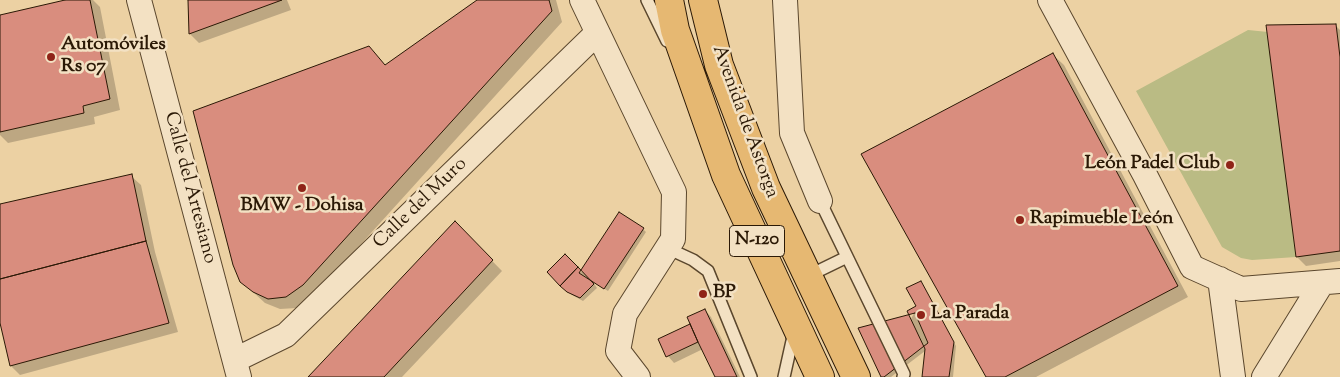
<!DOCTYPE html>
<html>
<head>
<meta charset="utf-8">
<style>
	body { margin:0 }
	canvas { display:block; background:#ecd1a3 }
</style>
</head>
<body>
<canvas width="1340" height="377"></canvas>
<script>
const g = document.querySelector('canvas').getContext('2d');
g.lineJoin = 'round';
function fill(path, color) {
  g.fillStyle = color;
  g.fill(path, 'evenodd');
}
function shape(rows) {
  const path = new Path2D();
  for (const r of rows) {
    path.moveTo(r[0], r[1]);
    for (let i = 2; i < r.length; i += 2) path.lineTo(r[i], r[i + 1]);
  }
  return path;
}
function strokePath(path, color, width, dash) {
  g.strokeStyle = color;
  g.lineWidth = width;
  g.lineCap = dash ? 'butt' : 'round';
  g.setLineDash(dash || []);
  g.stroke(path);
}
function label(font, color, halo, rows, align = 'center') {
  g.font = font + ' "Sorts Mill Goudy",serif';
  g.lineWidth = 5;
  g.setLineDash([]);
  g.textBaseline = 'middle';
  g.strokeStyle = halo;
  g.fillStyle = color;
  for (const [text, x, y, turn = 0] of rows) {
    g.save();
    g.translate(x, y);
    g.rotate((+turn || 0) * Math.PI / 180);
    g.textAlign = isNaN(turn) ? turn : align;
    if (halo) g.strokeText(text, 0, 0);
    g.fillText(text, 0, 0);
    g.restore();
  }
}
const green = shape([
	[1248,30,1268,32,1296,257,1252,260,1241,258,1222,247,1136,91]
]);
const shadow = shape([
	[70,0,93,0,100,7,120,110,94,117,95,124,8,143,0,135,0,17],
	[192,0,287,0,291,10,199,43,190,34,189,1],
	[479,0,556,0,562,22,314,296,297,308,280,309,265,303,241,281,369,48,386,66],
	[1336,26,1340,30,1340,261,1306,266,1297,257],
	[1052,54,1064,65,1188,297,1036,377,987,377],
	[131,176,141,185,155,252,178,332,20,375,11,366,0,321,0,206],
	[455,223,502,271,402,377,310,377],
	[643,229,646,232,608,291,593,282,597,288,583,301,572,295,548,272,582,272],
	[921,282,956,346,953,377,923,377,925,351,891,377,882,377,917,307],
	[705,310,711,317,740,377,716,377,703,349,674,363,668,356,660,340,692,325]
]);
const building = shape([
	[65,0,90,0,110,99,83,106,84,113,0,132,0,15,65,0],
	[188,0,282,0,189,34,188,0],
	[477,0,549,0,552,11,303,285,286,297,268,299,253,292,240,282,233,265,193,111,369,46,385,65,477,0],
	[1336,24,1340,57,1340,251,1296,257,1266,25,1336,24],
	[1053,53,1178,286,1005,377,986,377,861,154,1053,53],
	[132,174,146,241,0,279,0,204,132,174],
	[619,212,644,228,604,289,579,273,619,212],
	[455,221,493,260,384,377,308,377,455,221],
	[146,241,169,323,10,366,0,323,0,279,146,241],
	[565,254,578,267,560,286,547,272,565,254],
	[578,267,594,284,580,298,567,292,560,286,578,267],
	[921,281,954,342,949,377,922,377,925,349,907,311,916,306,906,288,921,281],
	[705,309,737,377,715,377,698,342,687,317,705,309],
	[915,313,928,343,884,377,881,377,858,328,915,313],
	[690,324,698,342,666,357,658,339,690,324]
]);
const service = shape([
	[647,0,667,41],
	[820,201,904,374,903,377],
	[667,248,693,260,708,271,751,377],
	[808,276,847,257],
	[784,377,794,332]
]);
const minor = shape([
	[139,0,239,377],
	[582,0,674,192,673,239,625,314,618,351,638,377],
	[785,0,792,133,820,201],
	[1050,0,1145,175,1192,267,1241,289,1340,281],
	[1220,279,1233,377],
	[235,360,286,335,597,33],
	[1264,377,1322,283]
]);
const trunk = shape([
	[669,0,675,30,726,175,820,377],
	[703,0,719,65,766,188,856,377]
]);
const markers = [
	[51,57,5,"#8f2418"],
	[1230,165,5,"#8f2418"],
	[302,188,5,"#8f2418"],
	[1020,220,5,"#8f2418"],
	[703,294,5,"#8f2418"],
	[921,315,5,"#8f2418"]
];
const shields = [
	[757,241,55]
];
const shieldNames = [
	["N-120",757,241]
];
const poiNames = [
	["Automóviles",61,46],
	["Rs 07",61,68],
	["León Padel Club",1220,165,"right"],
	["BMW - Dohisa",302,207,"center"],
	["Rapimueble León",1030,220],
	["BP",713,294],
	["La Parada",931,315]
];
const streetNames = [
	["Avenida de Astorga",744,122,70],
	["Calle del Artesiano",189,188,75],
	["Calle del Muro",421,204,-44]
];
fill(green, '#babb84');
fill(shadow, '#0003');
fill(building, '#d98d7e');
strokePath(building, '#2b1906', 1);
strokePath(service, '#5b472d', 14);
strokePath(minor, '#5b472d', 26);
strokePath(trunk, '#2b1906', 30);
strokePath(service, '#f3e1c3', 11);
strokePath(minor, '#f3e1c3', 24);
strokePath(trunk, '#e6b872', 28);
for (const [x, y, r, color] of markers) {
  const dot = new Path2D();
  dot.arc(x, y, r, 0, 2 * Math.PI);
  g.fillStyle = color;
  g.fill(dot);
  strokePath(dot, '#f3e1c3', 2);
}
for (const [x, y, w] of shields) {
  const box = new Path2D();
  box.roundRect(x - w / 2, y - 15.5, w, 31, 4);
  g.fillStyle = '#f3e1c3';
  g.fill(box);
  strokePath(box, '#2b1906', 1);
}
label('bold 18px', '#2b1906', null, shieldNames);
label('bold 19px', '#2b1906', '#f3e1c3', poiNames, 'left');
label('19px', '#2b1906', '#f3e1c3', streetNames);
</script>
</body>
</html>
